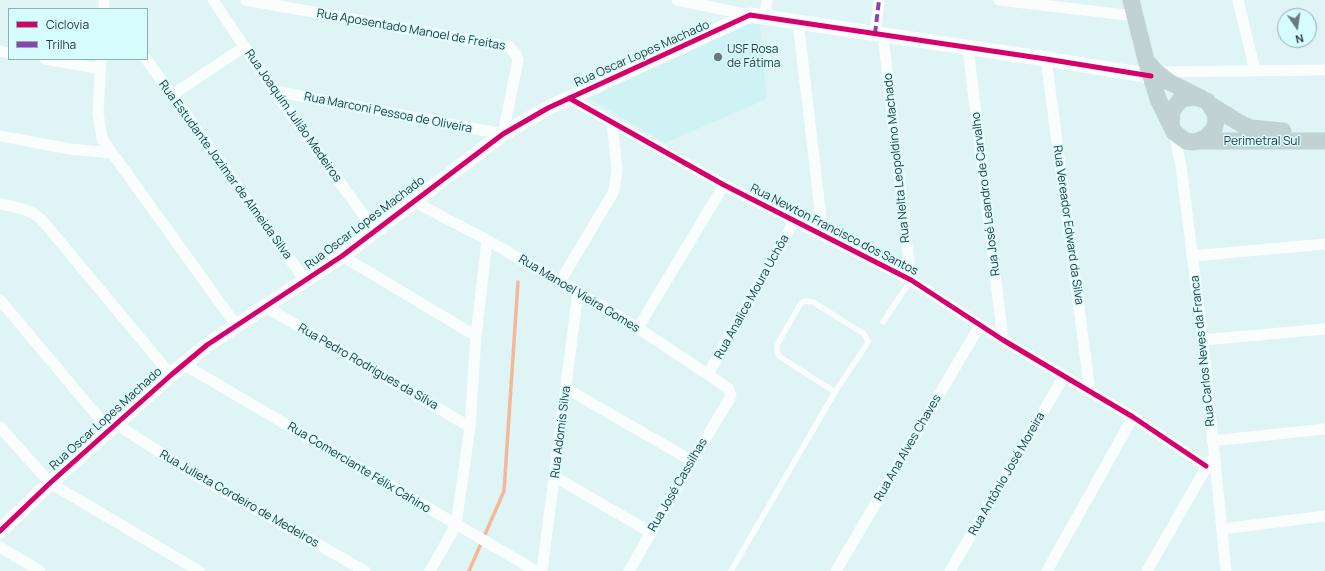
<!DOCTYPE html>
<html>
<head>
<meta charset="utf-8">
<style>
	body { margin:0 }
	#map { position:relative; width:1325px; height:571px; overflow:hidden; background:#dff4f5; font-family:Manrope,sans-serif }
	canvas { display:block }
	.legend { position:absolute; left:8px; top:8px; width:140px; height:52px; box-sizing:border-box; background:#d6fcfe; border:1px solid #91aeb0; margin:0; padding:5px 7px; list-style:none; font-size:12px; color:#2a393a }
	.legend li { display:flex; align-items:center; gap:8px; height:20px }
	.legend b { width:20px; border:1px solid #91aeb0 }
	.north { position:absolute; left:1277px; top:8px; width:40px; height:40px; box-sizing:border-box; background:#d6fcfe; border:1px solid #91aeb0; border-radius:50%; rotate:167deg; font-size:11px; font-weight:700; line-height:16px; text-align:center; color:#2a393a }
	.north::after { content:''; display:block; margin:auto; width:14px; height:18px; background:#697a7b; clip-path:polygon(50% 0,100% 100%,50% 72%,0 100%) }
</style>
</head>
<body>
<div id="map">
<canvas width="1325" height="571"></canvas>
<ul class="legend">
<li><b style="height:5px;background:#d6006c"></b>Ciclovia</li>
<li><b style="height:5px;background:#8e44ad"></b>Trilha</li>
</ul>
<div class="north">N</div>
</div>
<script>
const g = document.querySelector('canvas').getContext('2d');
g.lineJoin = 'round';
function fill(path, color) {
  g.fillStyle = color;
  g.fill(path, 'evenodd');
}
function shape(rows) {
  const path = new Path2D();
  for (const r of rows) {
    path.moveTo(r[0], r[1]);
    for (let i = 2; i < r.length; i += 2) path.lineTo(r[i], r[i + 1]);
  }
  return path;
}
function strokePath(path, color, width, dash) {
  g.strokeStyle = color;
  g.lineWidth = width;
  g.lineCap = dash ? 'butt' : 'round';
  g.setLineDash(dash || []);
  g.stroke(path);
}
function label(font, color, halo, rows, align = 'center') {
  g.font = font + ' Manrope,sans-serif';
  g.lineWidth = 3;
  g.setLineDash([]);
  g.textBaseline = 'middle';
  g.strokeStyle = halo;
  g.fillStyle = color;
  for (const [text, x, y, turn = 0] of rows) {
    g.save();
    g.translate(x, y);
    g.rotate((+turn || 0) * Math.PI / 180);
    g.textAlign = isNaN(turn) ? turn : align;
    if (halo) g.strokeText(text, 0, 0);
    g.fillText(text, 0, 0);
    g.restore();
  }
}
const built = shape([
	[759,17,767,99,665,143,586,96]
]);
const stream = shape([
	[469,571,504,491,518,282]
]);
const lane = shape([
	[805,301,813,302,864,334,868,341,867,344,835,392,780,357,777,353,777,345,801,303,805,301],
	[883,322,911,280],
	[731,571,835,392]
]);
const street = shape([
	[104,0,104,9],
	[213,0,274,91,375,231],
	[246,0,509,47,516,54,518,60,503,134,274,91],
	[677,0,750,15],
	[999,0,1135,16],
	[1238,0,1255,71],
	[765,17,767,0],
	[798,21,823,235],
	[875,34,879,0],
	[883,35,911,280],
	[968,48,1003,340],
	[0,51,9,53],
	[45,59,101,69],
	[101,59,98,113,102,139,236,325],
	[146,59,305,280],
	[1046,59,1090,391],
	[1157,72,1325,70],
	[172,95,244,47],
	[569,98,724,185,911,280,1003,340,1133,417,1206,466],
	[1174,132,1181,166,1203,340,1226,571],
	[0,136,70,149,112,153],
	[413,201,487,240,578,292,638,328,728,388,731,395,729,400,692,461,629,571],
	[0,204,19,208,33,213,42,220,171,375],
	[342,256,476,336],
	[1192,256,1325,244],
	[560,282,614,191,617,170,612,123],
	[0,300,110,431],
	[266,307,470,427],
	[638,328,724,185],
	[1203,340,1325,329],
	[183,364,536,571],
	[708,374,795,220],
	[567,389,692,461],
	[116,424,193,474,365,571],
	[0,427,50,483,199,571],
	[1212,441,1325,429],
	[555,477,650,532],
	[1222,529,1325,516],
	[0,547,40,571],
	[430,571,456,525,470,427,476,336,487,240],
	[542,571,578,292],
	[836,571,980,325],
	[950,571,1064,376],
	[1047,571,1133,417],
	[1147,571,1210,461]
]);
const secondary = shape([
	[0,531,50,483,171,375,207,345,342,256,503,134,548,108,750,15,1046,59,1151,76]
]);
const primary = shape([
	[1131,0,1146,60,1158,99,1174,132,1175,133,1186,141,1194,142,1206,138,1214,129,1216,121,1215,113,1207,101,1194,97,1187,98,1180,100,1172,111,1171,125],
	[1147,62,1156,72,1169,82,1201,98],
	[1212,106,1243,125,1251,128,1283,131],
	[1200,141,1325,141]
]);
const quiet = shape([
	[875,34,879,0]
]);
const cycleway = shape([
	[569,98,724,185,911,280,1003,340,1133,417,1206,466],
	[0,531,50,483,171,375,207,345,342,256,503,134,548,108,750,15,1046,59,1151,76]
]);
const markers = [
	[718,57,5,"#697a7b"]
];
const streetNames = [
	["Rua Aposentado Manoel de Freitas",411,30,10],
	["Rua Oscar Lopes Machado",642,54,-24],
	["Rua Marconi Pessoa de Oliveira",388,113,11],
	["Rua Joaquim Julião Medeiros",293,116,55],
	["Perimetral Sul",1262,142],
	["Rua Nelta Leopoldino Machado",897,158,-96],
	["Rua Estudante Jozimar de Almeida Silva",225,170,54],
	["Rua José Leandro de Carvalho",986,194,-97],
	["Rua Oscar Lopes Machado",365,223,-37],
	["Rua Vereador Edward da Silva",1068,225,82],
	["Rua Newton Francisco dos Santos",834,230,27],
	["Rua Manoel Vieira Gomes",579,294,31],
	["Rua Analice Moura Uchôa",752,297,-61],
	["Rua Carlos Neves da Franca",1203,351,-96],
	["Rua Pedro Rodrigues da Silva",368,367,30],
	["Rua Oscar Lopes Machado",106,419,-42],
	["Rua Adomis Silva",561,432,-83],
	["Rua Ana Alves Chaves",908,448,-60],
	["Rua Comerciante Félix Cahino",359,468,31],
	["Rua Antônio José Moreira",1007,474,-60],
	["Rua José Cassilhas",678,485,-60],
	["Rua Julieta Cordeiro de Medeiros",239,499,30]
];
const poiNames = [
	["USF Rosa",727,50],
	["de Fátima",727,64]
];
fill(built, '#cff3f4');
strokePath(stream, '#f3b899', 3.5);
strokePath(lane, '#fafdfe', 5.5);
strokePath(street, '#fafdfe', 11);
strokePath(secondary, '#fafdfe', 15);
strokePath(primary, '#c1d2d2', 17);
strokePath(quiet, '#8e44ad', 4, [8, 4]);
strokePath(cycleway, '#d6006c', 5);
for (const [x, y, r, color] of markers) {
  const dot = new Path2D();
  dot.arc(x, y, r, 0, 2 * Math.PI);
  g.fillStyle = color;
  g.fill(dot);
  strokePath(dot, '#d6fcfe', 1.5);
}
label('12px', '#2a393a', '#d6fcfe', streetNames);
label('12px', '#2a393a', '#d6fcfe', poiNames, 'left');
</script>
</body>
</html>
